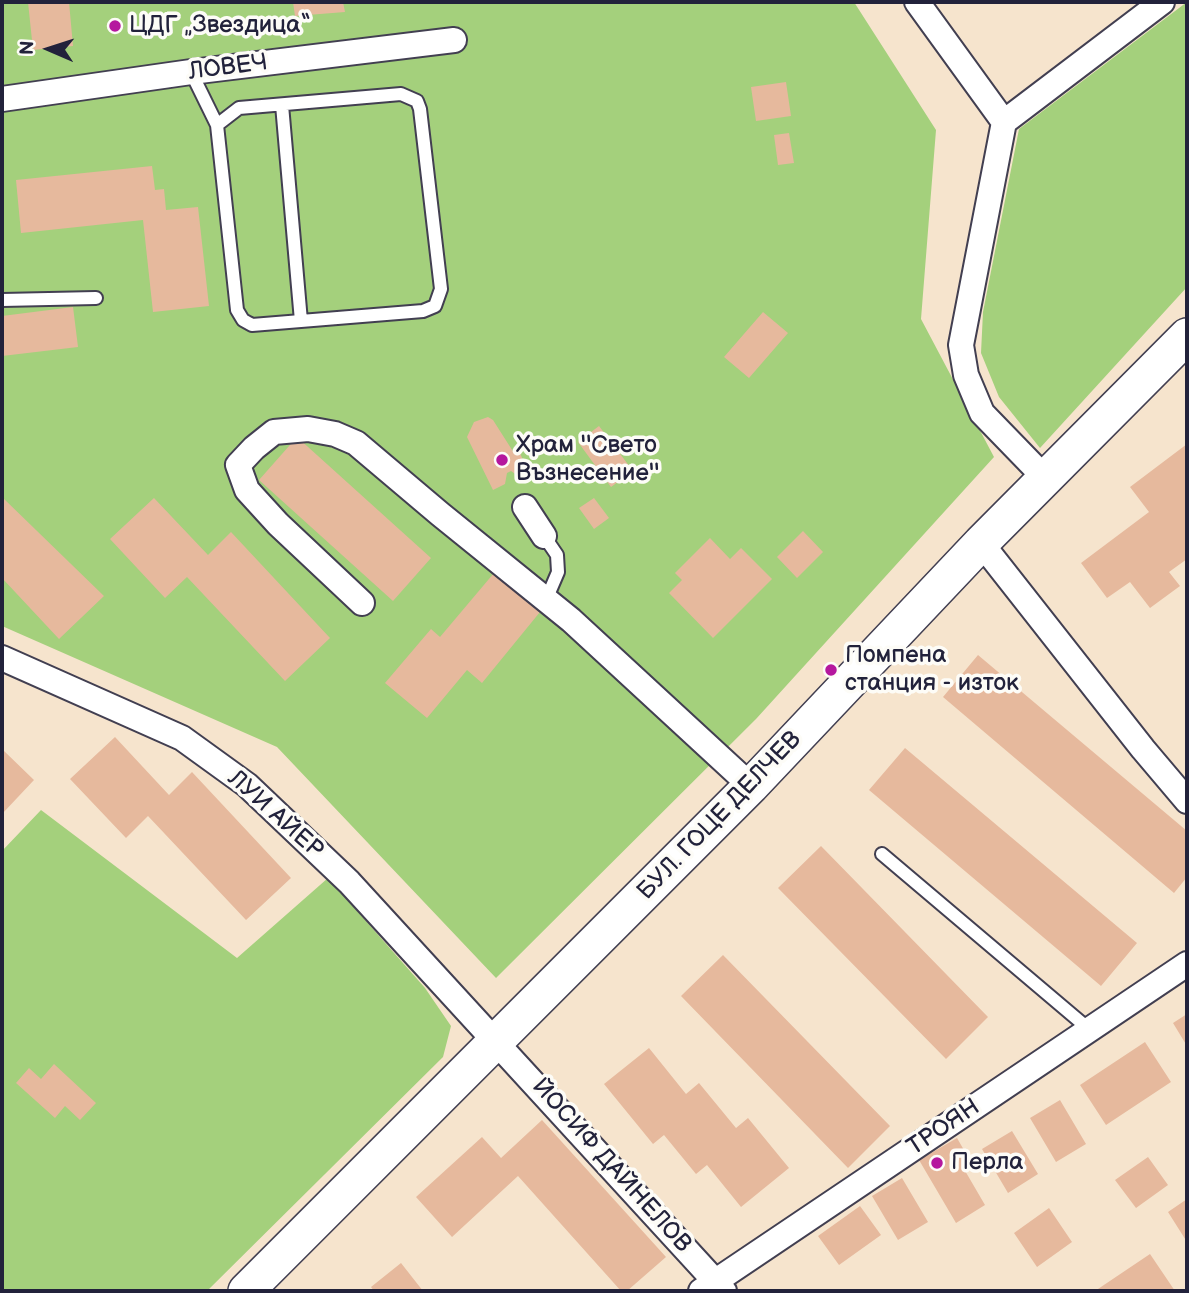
<!DOCTYPE html>
<html>
<head>
<meta charset="utf-8">
<style>
	body { margin:0 }
	#map { position:relative; width:1189px; height:1293px; overflow:hidden; background:#f6e4cd; font-family:"Balsamiq Sans",sans-serif }
	canvas { display:block }
	.frame { position:absolute; inset:0; border:4px solid #22223b; pointer-events:none }
	.north { position:absolute; left:14px; top:14px; width:70px; height:70px; -webkit-text-stroke:5px #fdfcf7; paint-order:stroke; rotate:273deg; font-size:19px; font-weight:700; line-height:28px; text-align:center; color:#22223b }
	.north::after { content:''; display:block; margin:auto; width:24px; height:32px; background:#22223b; clip-path:polygon(50% 0,100% 100%,50% 72%,0 100%) }
</style>
</head>
<body>
<div id="map">
<canvas width="1189" height="1293"></canvas>
<div class="frame"></div>
<div class="north">N</div>
</div>
<script>
const g = document.querySelector('canvas').getContext('2d');
g.lineJoin = 'round';
function fill(path, color) {
  g.fillStyle = color;
  g.fill(path, 'evenodd');
}
function shape(rows) {
  const path = new Path2D();
  for (const r of rows) {
    path.moveTo(r[0], r[1]);
    for (let i = 2; i < r.length; i += 2) path.lineTo(r[i], r[i + 1]);
  }
  return path;
}
function strokePath(path, color, width, dash) {
  g.strokeStyle = color;
  g.lineWidth = width;
  g.lineCap = dash ? 'butt' : 'round';
  g.setLineDash(dash || []);
  g.stroke(path);
}
function label(font, color, halo, rows, align = 'center') {
  g.font = font + ' "Balsamiq Sans",sans-serif';
  g.lineWidth = 7;
  g.setLineDash([]);
  g.textBaseline = 'middle';
  g.strokeStyle = halo;
  g.fillStyle = color;
  for (const [text, x, y, turn = 0] of rows) {
    g.save();
    g.translate(x, y);
    g.rotate((+turn || 0) * Math.PI / 180);
    g.textAlign = isNaN(turn) ? turn : align;
    if (halo) g.strokeText(text, 0, 0);
    g.fillText(text, 0, 0);
    g.restore();
  }
}
const green = shape([
	[2,2,854,2,936,130,921,319,994,457,756,719,496,978,277,747,2,626],
	[1187,2,1187,287,1040,448,999,397,981,353,983,312,1019,129],
	[41,810,237,958,328,878,425,988,451,1026,443,1057,207,1291,2,1291,2,851]
]);
const building = shape([
	[28,2,69,2,73,46,33,50],
	[293,2,343,2,345,12,295,16],
	[786,82,791,116,756,121,751,87],
	[789,133,794,163,778,165,774,135],
	[152,166,155,190,164,189,166,210,198,207,209,306,153,312,143,220,21,233,16,180],
	[73,307,78,347,2,356,2,316],
	[763,312,788,333,749,378,724,357],
	[488,417,493,420,514,453,519,451,527,469,518,476,511,471,507,473,505,484,493,490,467,437,474,422],
	[599,426,633,471,611,487,578,442],
	[297,437,431,558,393,601,259,480],
	[1187,444,1187,559,1169,572,1180,586,1150,608,1130,582,1107,598,1081,563,1149,512,1130,487],
	[2,497,104,596,59,639,2,578],
	[154,498,208,555,231,532,330,638,285,681,187,577,165,598,110,539],
	[594,498,609,518,594,529,579,508],
	[803,531,823,552,797,578,777,557],
	[710,538,730,559,741,548,772,579,713,638,669,593,682,580,675,573],
	[494,573,540,612,482,683,467,670,427,718,385,683,431,629,440,637],
	[978,655,1187,831,1187,877,1174,893,943,697],
	[115,737,169,795,192,772,291,878,246,920,148,816,126,838,70,779],
	[905,748,1137,943,1101,986,869,790],
	[2,749,34,780,2,814],
	[821,846,988,1017,946,1059,778,888],
	[723,955,890,1126,848,1168,681,996],
	[1187,1014,1187,1046,1173,1023],
	[1145,1042,1171,1082,1106,1125,1080,1085],
	[649,1048,686,1094,699,1083,736,1128,748,1118,789,1168,741,1207,707,1165,696,1174,664,1135,653,1144,604,1084],
	[54,1064,96,1103,80,1120,65,1106,55,1118,16,1083,29,1068,41,1079],
	[1060,1100,1086,1144,1056,1162,1030,1118],
	[542,1120,666,1257,627,1291,621,1291,518,1176,452,1237,416,1197,482,1137,501,1158],
	[1012,1131,1038,1174,1008,1193,982,1149],
	[957,1138,972,1164,964,1169,985,1205,956,1223,919,1160],
	[1148,1157,1168,1185,1136,1208,1115,1180],
	[902,1178,928,1222,898,1240,872,1196],
	[1187,1199,1187,1242,1168,1212],
	[860,1206,881,1235,839,1265,818,1236],
	[1049,1208,1072,1242,1037,1267,1014,1233],
	[1150,1254,1175,1291,1095,1291],
	[401,1263,423,1291,374,1291,371,1287]
]);
const lane = shape([
	[191,72,217,125,237,310,243,320,252,325,423,311,435,306,441,289,420,109,417,101,401,94,239,108,217,125],
	[282,105,301,321],
	[2,300,96,298],
	[544,536,557,555,558,572,546,600],
	[882,854,1090,1030]
]);
const street = shape([
	[917,2,1004,122,961,345,966,375,982,413,1046,479],
	[2,99,191,72,454,40],
	[1004,122,1162,2],
	[525,507,544,536],
	[981,543,1143,749,1187,801],
	[362,603,278,524,247,490,238,465,254,448,274,432,308,429,335,434,356,443,440,514,571,620,751,786],
	[2,658,182,738,247,785,349,882,724,1291],
	[701,1291,1187,964]
]);
const secondary = shape([
	[246,1291,751,786,981,543,1187,336]
]);
const markers = [
	[115,26,7,"#b5179e"],
	[502,460,7,"#b5179e"],
	[831,670,7,"#b5179e"],
	[937,1163,7,"#b5179e"]
];
const poiNames = [
	["ЦДГ „Звездица“",129,26],
	["Храм ''Свето",516,446],
	["Възнесение''",516,474],
	["Помпена",845,656],
	["станция - изток",845,684],
	["Перла",951,1163]
];
const streetNames = [
	["ЛОВЕЧ",228,68,-7],
	["ЛУИ АЙЕР",275,815,42],
	["БУЛ. ГОЦЕ ДЕЛЧЕВ",720,816,-46],
	["ТРОЯН",944,1128,-34],
	["ЙОСИФ ДАЙНЕЛОВ",611,1166,48]
];
fill(green, '#a4d07c');
fill(building, '#e6b99d');
strokePath(lane, '#423f51', 16);
strokePath(street, '#423f51', 28);
strokePath(secondary, '#423f51', 38);
strokePath(lane, '#fff', 12);
strokePath(street, '#fff', 24);
strokePath(secondary, '#fff', 35);
for (const [x, y, r, color] of markers) {
  const dot = new Path2D();
  dot.arc(x, y, r, 0, 2 * Math.PI);
  g.fillStyle = color;
  g.fill(dot);
  strokePath(dot, '#fdfcf7', 2.5);
}
label('24px', '#22223b', '#fdfcf7', poiNames, 'left');
label('24px', '#22223b', '#fdfcf7', streetNames);
</script>
</body>
</html>
